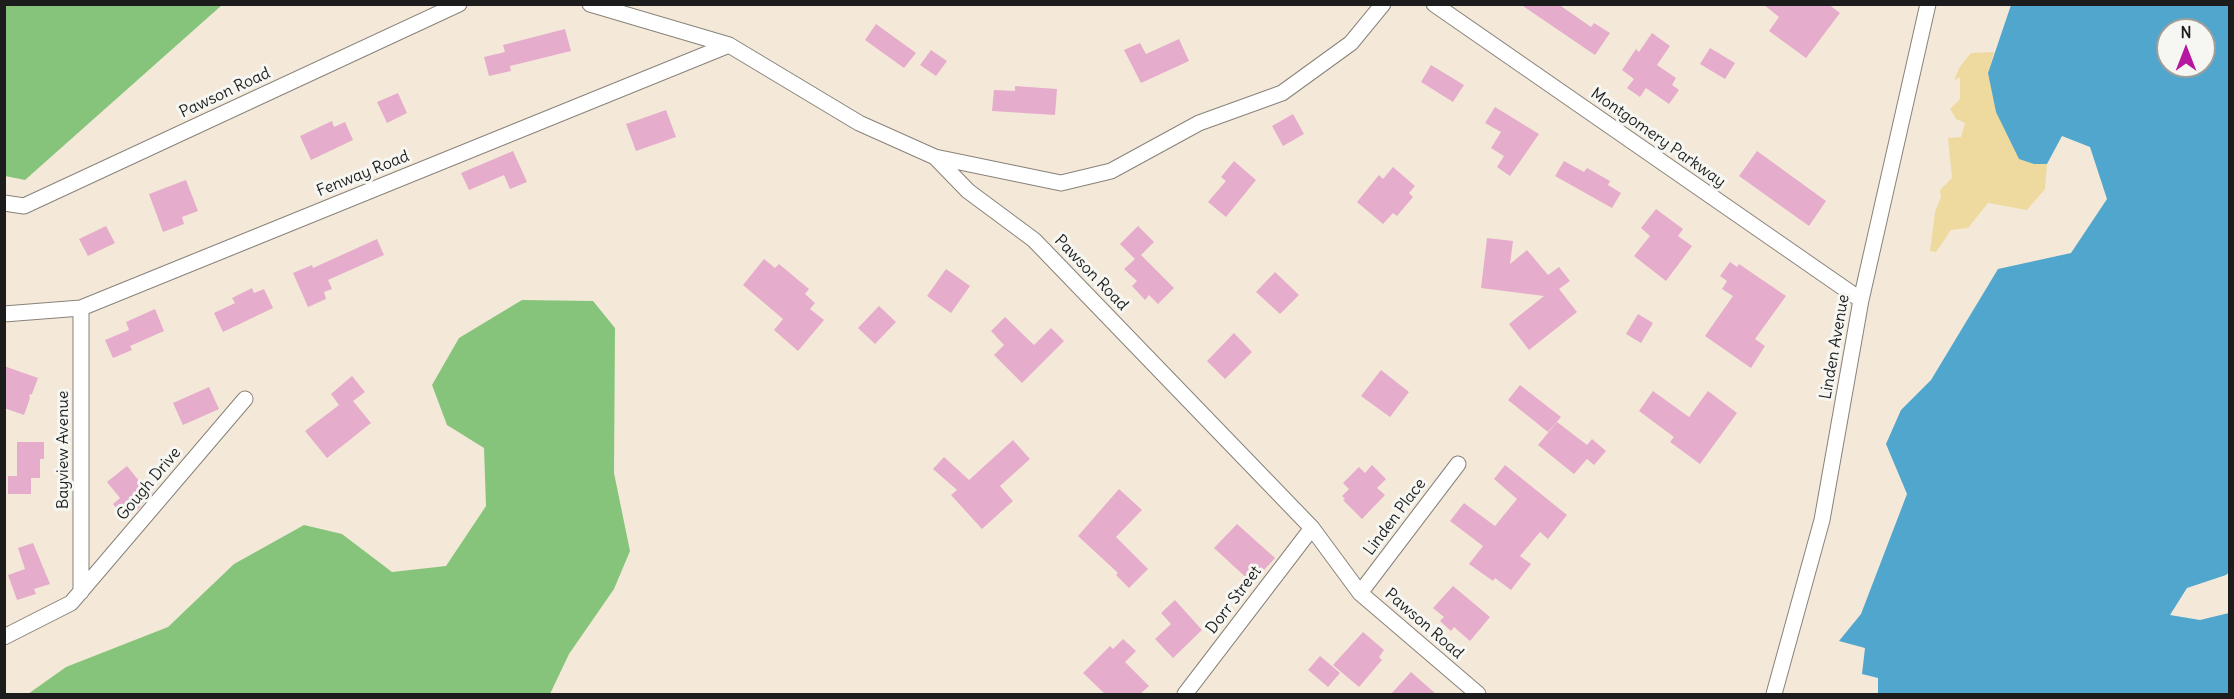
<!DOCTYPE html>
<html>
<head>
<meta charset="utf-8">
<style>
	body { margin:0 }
	#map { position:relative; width:2234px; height:699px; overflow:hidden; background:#f4e9d9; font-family:Delius,sans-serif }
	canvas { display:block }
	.frame { position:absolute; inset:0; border:6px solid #1c1c1c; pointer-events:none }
	.north { position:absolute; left:2156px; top:18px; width:60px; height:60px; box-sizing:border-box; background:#f6f6f2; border:2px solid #9f9f9c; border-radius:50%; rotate:0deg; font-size:16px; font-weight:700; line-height:24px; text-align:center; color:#1c1c1c }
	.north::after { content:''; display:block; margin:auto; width:21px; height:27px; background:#b5179e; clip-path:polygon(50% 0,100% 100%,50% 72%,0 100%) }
</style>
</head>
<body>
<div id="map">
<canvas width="2234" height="699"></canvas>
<div class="frame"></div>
<div class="north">N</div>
</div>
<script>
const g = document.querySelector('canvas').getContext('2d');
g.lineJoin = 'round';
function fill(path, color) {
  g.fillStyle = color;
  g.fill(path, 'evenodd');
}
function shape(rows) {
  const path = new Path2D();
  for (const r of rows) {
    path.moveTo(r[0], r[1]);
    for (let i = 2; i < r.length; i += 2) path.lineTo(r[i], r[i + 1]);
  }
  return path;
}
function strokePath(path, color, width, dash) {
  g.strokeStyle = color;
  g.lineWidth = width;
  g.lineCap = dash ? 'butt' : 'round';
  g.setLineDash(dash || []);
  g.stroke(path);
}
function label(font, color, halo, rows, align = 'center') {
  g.font = font + ' Delius,sans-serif';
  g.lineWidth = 6;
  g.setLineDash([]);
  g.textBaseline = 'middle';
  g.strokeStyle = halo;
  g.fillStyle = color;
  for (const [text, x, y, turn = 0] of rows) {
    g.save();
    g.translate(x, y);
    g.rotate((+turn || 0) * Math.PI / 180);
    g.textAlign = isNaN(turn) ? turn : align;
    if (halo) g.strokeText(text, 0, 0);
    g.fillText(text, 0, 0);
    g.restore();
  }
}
const green = shape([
	[5,4,222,4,222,5,25,180,5,176],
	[522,300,593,301,615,328,614,473,630,551,614,589,569,654,550,694,28,694,66,667,168,627,234,564,304,525,342,534,392,572,446,566,486,506,484,448,447,425,432,385,459,338]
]);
const sand = shape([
	[1994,52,1988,73,2034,164,2047,164,2045,189,2027,210,1988,203,1968,228,1951,230,1936,252,1930,251,1935,212,1941,197,1940,190,1952,178,1948,138,1961,137,1965,123,1956,119,1950,109,1960,99,1960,77,1954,81,1959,68,1971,53]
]);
const water = shape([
	[2011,5,2229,5,2229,572,2226,575,2187,588,2170,615,2200,620,2229,613,2229,694,1878,694,1878,678,1862,674,1865,648,1839,641,1861,614,1907,494,1886,444,1901,410,1931,380,1998,269,2071,253,2107,199,2090,147,2062,136,2047,164,2034,164,2019,159,1996,112,1988,73],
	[2168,30,2204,30,2204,66,2168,66]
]);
const building = shape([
	[1520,4,1558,4,1591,27,1594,23,1610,33,1595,55],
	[1763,4,1828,4,1840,13,1806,58,1769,31,1779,17],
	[876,24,916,53,904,68,865,40],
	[565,29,571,51,510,66,511,71,489,76,484,57,505,52,503,45],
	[1652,33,1670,46,1657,65,1676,78,1672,85,1679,90,1669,104,1646,88,1640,97,1627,88,1634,79,1622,70,1636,49,1639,52],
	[1179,39,1189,61,1141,83,1124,50,1140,43,1146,54],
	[1710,48,1735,63,1725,79,1700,64],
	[931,50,947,61,936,76,920,65],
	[1431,65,1464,85,1453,102,1421,82],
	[1015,86,1057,89,1055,115,992,111,994,90,1015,91],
	[398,93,407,113,387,123,377,102],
	[1495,107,1539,134,1510,176,1497,167,1504,156,1491,148,1501,132,1485,123],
	[666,110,676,137,636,151,626,124],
	[1293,114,1304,134,1283,146,1272,126],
	[332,121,334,127,345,122,353,140,311,160,300,136],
	[513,151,527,182,510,189,504,175,469,190,461,173],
	[1757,151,1826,201,1809,226,1739,176],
	[1234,161,1256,180,1226,217,1208,202,1226,181,1221,177],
	[1564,161,1584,172,1587,168,1610,181,1608,185,1621,193,1612,208,1555,176],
	[1393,167,1415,186,1409,193,1413,197,1397,216,1393,213,1383,224,1357,202,1379,175,1383,179],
	[186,180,198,211,182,217,184,224,163,232,149,194],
	[1656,209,1683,229,1678,236,1692,246,1666,281,1634,256,1650,236,1641,228],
	[106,226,115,243,88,256,79,239],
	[1138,226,1154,242,1141,255,1174,288,1158,304,1149,295,1145,300,1132,286,1137,281,1124,269,1135,259,1120,244],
	[1487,238,1513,241,1510,264,1527,250,1548,275,1559,267,1570,281,1559,289,1577,312,1529,350,1509,324,1544,296,1481,288],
	[377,239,384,255,328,280,332,289,324,292,326,299,308,307,293,273,312,265,313,268],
	[764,259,775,268,779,264,809,289,805,294,815,303,810,309,824,320,798,351,774,330,783,319,743,285],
	[1730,262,1737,267,1739,264,1786,296,1755,339,1765,346,1751,368,1705,336,1733,296,1722,289,1727,281,1720,276],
	[946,269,970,286,951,313,927,296],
	[1275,272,1299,295,1280,314,1256,292],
	[252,288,254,293,264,289,273,308,223,332,214,313,235,303,232,298],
	[879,306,896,322,875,344,858,328],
	[155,309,164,331,130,346,132,350,113,358,105,340,129,330,126,322],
	[1638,314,1653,323,1641,343,1626,334],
	[1005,317,1034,345,1051,328,1064,341,1022,383,994,355,1004,345,991,331],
	[1234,333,1252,352,1225,379,1207,361],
	[4,366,38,378,32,394,29,395,30,398,24,415,4,408],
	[1381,370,1409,392,1390,417,1361,396],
	[352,376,365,392,353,401,371,423,327,458,305,431,339,405,331,394],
	[1520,385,1561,417,1548,432,1508,400],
	[209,387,219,409,183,425,173,403],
	[1653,391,1689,417,1708,391,1737,413,1700,464,1670,442,1674,437,1639,411],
	[1557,422,1587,445,1592,439,1606,451,1594,465,1587,459,1574,474,1538,445],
	[1013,440,1030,459,1000,486,1013,501,982,529,951,495,957,490,933,469,944,457,969,480],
	[17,442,44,442,44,459,40,459,40,478,31,478,31,494,8,494,8,476,17,476],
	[1372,465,1386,479,1377,488,1385,495,1362,519,1343,500,1345,499,1342,496,1349,489,1343,483,1359,467,1365,473],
	[1505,465,1567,515,1548,539,1540,532,1520,556,1531,564,1511,590,1495,578,1493,581,1469,564,1483,546,1450,521,1464,503,1495,526,1517,499,1494,479],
	[127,466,140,482,144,480,153,492,138,509,125,519,113,504,120,498,107,482],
	[1119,489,1142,510,1116,537,1148,569,1129,588,1116,575,1118,573,1078,536],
	[1237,524,1275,558,1252,583,1214,548],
	[33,543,50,584,34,589,36,594,17,600,8,575,25,569,18,548],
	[1453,586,1490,617,1470,641,1454,627,1451,631,1440,621,1444,617,1433,608],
	[1175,600,1202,630,1173,658,1155,639,1171,624,1161,613],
	[1363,632,1384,650,1379,657,1382,660,1359,687,1333,665],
	[1123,639,1136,651,1125,662,1149,686,1140,694,1105,694,1083,673,1110,646,1113,649],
	[1320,656,1340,673,1328,687,1308,670],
	[1411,672,1436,694,1391,694]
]);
const minor = shape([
	[590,4,729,45,859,123,935,157,968,191,1034,240,1312,528,1360,593,1478,694],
	[1434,4,1861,300],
	[935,157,1061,183,1111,171,1199,123,1282,93,1351,43,1383,4],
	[4,203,24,206,459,4],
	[4,314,81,308,729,45],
	[81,592,81,308],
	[1360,593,1458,464],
	[4,637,71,603,245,399],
	[1185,694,1312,528],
	[1774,694,1822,520,1861,300,1928,4]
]);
const streetNames = [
	["Pawson Road",225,93,-25],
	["Montgomery Parkway",1658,138,35],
	["Fenway Road",363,174,-22],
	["Pawson Road",1091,273,46],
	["Linden Avenue",1835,347,-80],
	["Bayview Avenue",63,450,-90],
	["Gough Drive",149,484,-50],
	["Linden Place",1395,517,-53],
	["Dorr Street",1234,600,-53],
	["Pawson Road",1424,624,41]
];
fill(green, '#87c47b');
fill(sand, '#eeda9e');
fill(water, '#50a6cd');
fill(building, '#e5accb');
strokePath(minor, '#88827a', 17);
strokePath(minor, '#fff', 15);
label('16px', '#1c1c1c', '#f6f6f2', streetNames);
</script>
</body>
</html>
